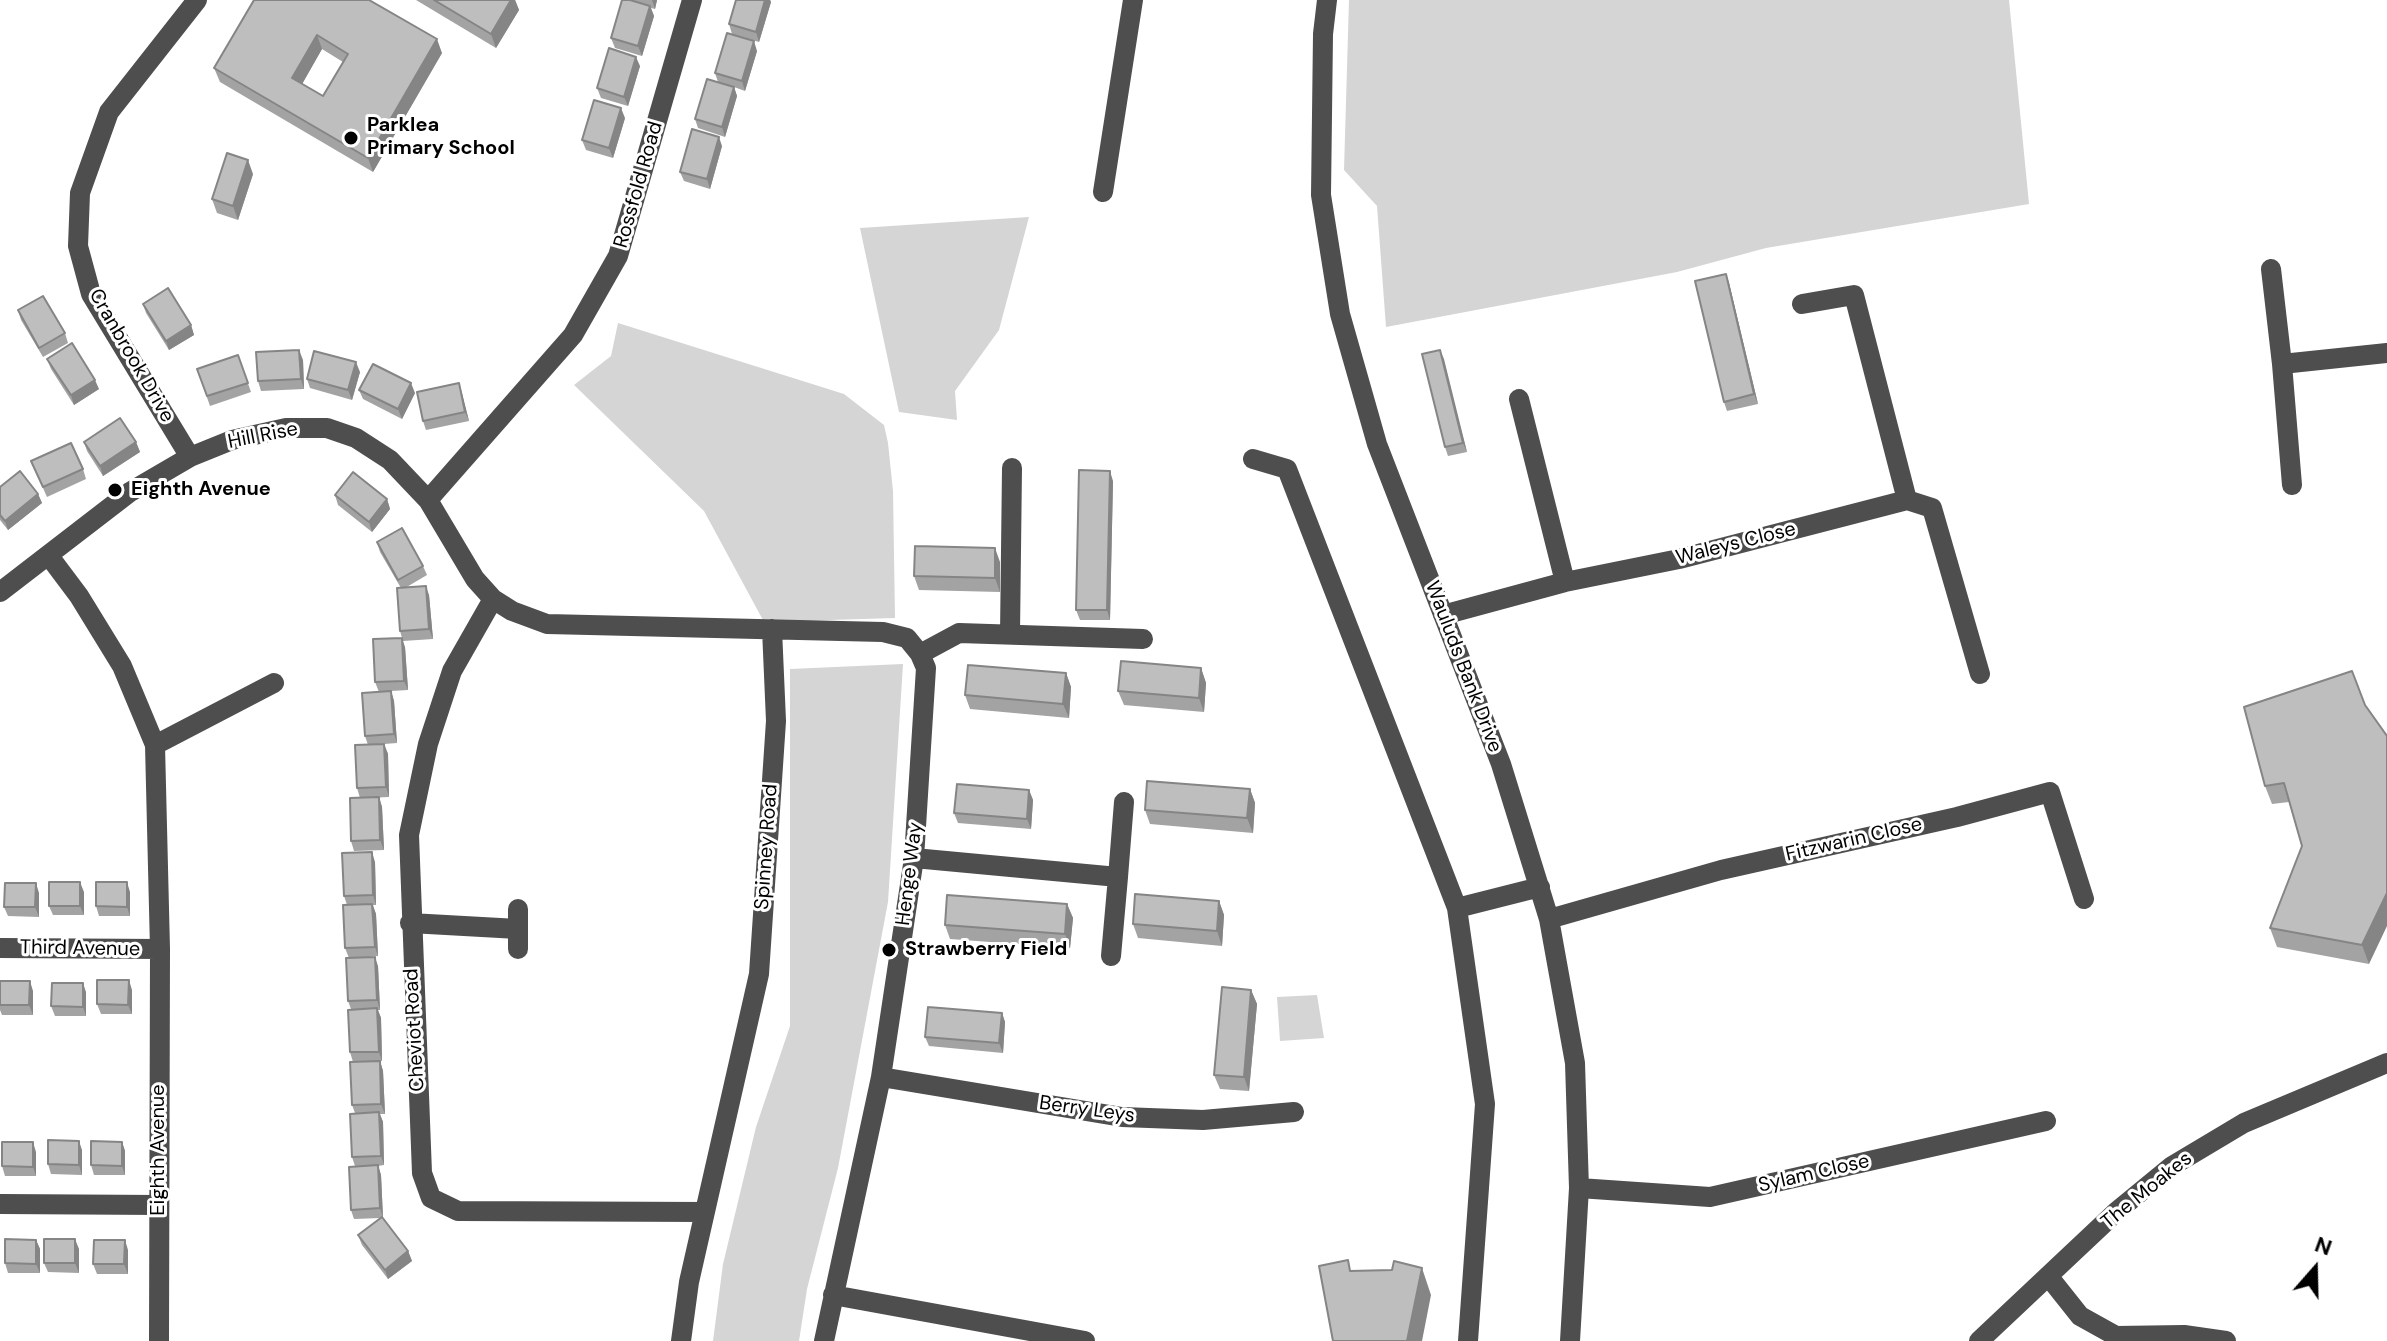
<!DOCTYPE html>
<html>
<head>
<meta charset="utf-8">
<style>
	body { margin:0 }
	#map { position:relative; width:2387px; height:1341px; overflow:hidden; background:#fff; font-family:"DM Sans",sans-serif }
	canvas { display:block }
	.north { position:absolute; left:2275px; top:1229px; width:80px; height:80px; -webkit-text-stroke:6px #fff; paint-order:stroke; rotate:20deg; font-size:22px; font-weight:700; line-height:32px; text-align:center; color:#000 }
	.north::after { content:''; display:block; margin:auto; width:28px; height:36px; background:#000; clip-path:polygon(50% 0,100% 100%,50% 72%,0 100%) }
</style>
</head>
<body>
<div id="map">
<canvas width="2387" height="1341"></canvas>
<div class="north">N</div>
</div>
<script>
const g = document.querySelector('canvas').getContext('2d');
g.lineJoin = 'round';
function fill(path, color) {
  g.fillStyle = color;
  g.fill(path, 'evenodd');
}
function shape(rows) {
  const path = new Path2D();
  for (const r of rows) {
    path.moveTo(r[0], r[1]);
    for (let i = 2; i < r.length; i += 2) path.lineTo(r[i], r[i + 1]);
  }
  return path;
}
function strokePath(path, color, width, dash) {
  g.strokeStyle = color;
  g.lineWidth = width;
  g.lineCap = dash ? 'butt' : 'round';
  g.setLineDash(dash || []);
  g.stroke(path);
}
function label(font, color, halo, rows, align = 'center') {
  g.font = font + ' "DM Sans",sans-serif';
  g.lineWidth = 6;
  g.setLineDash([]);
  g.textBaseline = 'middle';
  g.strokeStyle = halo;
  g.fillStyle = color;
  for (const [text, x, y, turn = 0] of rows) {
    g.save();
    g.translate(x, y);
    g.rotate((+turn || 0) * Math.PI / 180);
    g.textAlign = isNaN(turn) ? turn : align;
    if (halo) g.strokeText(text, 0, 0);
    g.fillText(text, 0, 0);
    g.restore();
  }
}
const green = shape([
	[1349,0,2009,0,2029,204,1766,248,1677,272,1386,327,1377,206,1344,170],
	[1029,217,999,330,955,391,957,420,899,412,860,228],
	[618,323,844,394,884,425,888,443,893,491,895,618,764,622,704,511,574,385,611,356],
	[903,664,888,902,838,1168,807,1289,799,1341,713,1341,723,1264,756,1127,790,1026,790,669],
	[1317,995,1324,1038,1280,1041,1277,997]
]);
const minor = shape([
	[1327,0,1323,34,1321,195,1340,314,1377,444,1501,764,1549,919,1575,1063,1579,1188,1570,1341],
	[1103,192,1133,0],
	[2271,269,2282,364,2292,485],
	[1802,304,1854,295,1907,500],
	[2282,364,2387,353],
	[1519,399,1565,582],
	[190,457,91,294,78,246,80,193,109,112,197,0],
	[1253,459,1287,469,1457,908,1485,1104,1468,1341],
	[428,500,573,335,618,256,692,0],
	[49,556,79,596,122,666,155,745,160,949,159,1341],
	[0,592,130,492,190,457,232,440,286,428,327,428,356,438,390,460,428,500,475,579,493,599,512,611,547,624,883,632,907,638,920,654,926,668,914,858,881,1077,824,1341],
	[493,599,452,671,428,744,409,835,422,1173,431,1198,458,1211,705,1212],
	[1443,615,1565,582,1679,559,1907,500,1932,508,1980,674],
	[1010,634,1012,468],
	[920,654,959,633,1143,639],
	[155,745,274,683],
	[914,858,1118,877,1124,802],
	[1457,908,1540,887],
	[1549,919,1721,870,1957,817,2050,792,2084,899],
	[410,923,518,929],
	[0,948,160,949],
	[518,949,518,909],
	[1111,956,1118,877],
	[881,1077,1122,1117,1203,1120,1294,1112],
	[1579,1188,1710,1197,2046,1121],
	[0,1204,159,1205],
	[2049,1277,2080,1316,2116,1336,2184,1335,2226,1341],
	[833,1295,1085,1341],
	[681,1341,689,1282,759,974,776,721,772,629],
	[1979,1341,2116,1212,2172,1166,2244,1123,2387,1063]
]);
const wall = shape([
	[254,0,442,53,373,172,220,82,214,68],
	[322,49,343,62,323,96,302,84],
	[416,0,515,0,519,10,496,48],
	[622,0,657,0,655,9,651,8,654,16,642,56,615,48,611,38],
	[736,0,770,0,771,2,759,42,732,34,729,24],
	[757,51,745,91,734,87,737,96,725,137,698,128,695,119,718,82,715,73],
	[640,66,628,106,601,98,597,88],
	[625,118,613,158,586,150,582,140],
	[722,146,710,189,684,181,680,172],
	[253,174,238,220,217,213,212,199],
	[1726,274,1729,283,1758,404,1727,411,1724,402],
	[143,304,191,325,194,335,169,350,146,313],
	[18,310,65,333,68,343,43,357,21,320],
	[1440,350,1467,452,1448,456,1445,447],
	[238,355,251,392,210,406,197,369],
	[47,359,99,389,74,405,51,369],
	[303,360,304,389,261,391,258,381],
	[360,372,352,400,310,388,307,379],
	[459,383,469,421,426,430,423,421],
	[359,390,415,393,402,419,363,399],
	[84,442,136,442,140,452,103,476,87,451],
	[31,461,83,469,86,479,47,497],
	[1113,481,1110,620,1080,620,1076,610],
	[0,487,38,494,42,503,8,530,0,520],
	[335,495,387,499,390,509,372,532,338,505],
	[377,542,423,566,427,575,405,588,429,595,433,639,403,641,400,631,401,588,380,552],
	[1000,562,1000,592,919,590,914,576],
	[405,647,408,690,391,691,394,701,397,743,384,744,388,754,389,797,364,798,379,797,382,807,384,850,354,851,351,841,360,798,357,788,368,745,365,736,379,692,375,682],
	[1201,668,1206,683,1204,712,1124,705,1118,691],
	[2352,671,2369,964,2277,947,2270,928,2302,846,2289,802,2272,804,2265,786],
	[1066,673,1071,687,1069,718,970,709,965,695],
	[1250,789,1255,803,1253,833,1150,824,1145,810],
	[1029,790,1033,800,1031,829,958,823,954,813],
	[375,862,376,905,373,905,376,914,378,956,359,958,378,966,380,1010,378,1010,381,1018,382,1061,380,1061,383,1071,385,1114,380,1114,383,1122,384,1165,378,1166,381,1175,383,1218,382,1218,408,1251,412,1261,388,1279,362,1245,358,1235,381,1218,354,1219,351,1210,355,1166,352,1157,355,1113,352,1105,353,1062,350,1052,351,1009,348,1001,349,958,345,948,347,905,344,896],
	[84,892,84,915,53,915,49,906],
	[130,892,130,916,99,916,96,906],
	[39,893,39,917,8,916,4,907],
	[1219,901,1224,915,1222,946,1138,938,1133,924],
	[1067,904,1073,918,1070,948,950,939,945,925],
	[0,981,33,991,33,1015,2,1015,0,1010],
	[132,990,132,1014,101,1014,97,1004],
	[1251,990,1257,1004,1249,1091,1220,1089,1214,1075],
	[86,992,86,1016,55,1016,51,1006],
	[1002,1013,1005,1022,1003,1053,929,1046,925,1037],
	[122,1142,125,1151,125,1175,94,1175,91,1165],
	[82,1150,82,1175,51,1174,48,1164],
	[36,1152,36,1176,5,1176,2,1166],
	[36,1240,40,1249,40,1273,8,1273,5,1263],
	[79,1249,79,1273,48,1272,44,1263],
	[128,1250,128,1274,97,1274,93,1264]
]);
const shadedWall = shape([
	[511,0,515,0,519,10,496,48,491,34],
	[652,0,657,0,655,9],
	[765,0,770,0,771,2,759,42,756,32],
	[650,6,654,16,642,56,638,46],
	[317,35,322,49,297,93,292,78],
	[437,39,442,53,373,172,368,158],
	[754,41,757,51,745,91,742,81],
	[636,57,640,66,628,106,624,97],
	[734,87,737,96,725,137,722,127],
	[621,108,625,118,613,158,609,148],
	[719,137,722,146,710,189,707,179],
	[248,160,253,174,238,220,233,206],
	[1726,274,1729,283,1758,404,1754,394],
	[191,325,194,335,169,350,166,341],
	[299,350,303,360,304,389,301,379],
	[1440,350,1444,359,1467,452,1463,443],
	[356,362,360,372,352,400,348,390],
	[95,380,99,389,74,405,71,395],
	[411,383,415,393,402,419,398,409],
	[459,383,462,393,469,421,465,412],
	[136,442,140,452,103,476,100,466],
	[1110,471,1113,481,1110,620,1107,610],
	[38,494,42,503,8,530,5,521],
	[387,499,390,509,372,532,369,522],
	[995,548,1000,562,1000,592,995,578],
	[426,586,429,595,433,639,429,629],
	[402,638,405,647,408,690,404,681],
	[1201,668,1206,683,1204,712,1199,698],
	[1066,673,1071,687,1069,718,1063,704],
	[391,691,394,701,397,743,394,734],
	[384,744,388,754,389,797,386,787],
	[1250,789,1255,803,1253,833,1247,818],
	[1029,790,1033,800,1031,829,1027,819],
	[379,797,382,807,384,850,380,840],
	[372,852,375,862,376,905,373,895],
	[80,882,84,892,84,915,80,906],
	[127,882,130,892,130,916,127,907],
	[36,883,39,893,39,917,35,907],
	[2387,893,2387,926,2369,964,2362,945],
	[1219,901,1224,915,1222,946,1217,931],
	[372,904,376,914,378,956,375,947],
	[1067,904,1073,918,1070,948,1065,934],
	[375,957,378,966,380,1010,377,1000],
	[129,980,132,990,132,1014,128,1005],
	[30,981,33,991,33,1015,29,1005],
	[83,983,86,992,86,1016,83,1007],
	[1251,990,1257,1004,1249,1091,1244,1077],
	[377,1008,381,1018,382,1061,379,1052],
	[1002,1013,1005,1022,1003,1053,999,1043],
	[380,1061,383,1071,385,1114,381,1104],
	[379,1112,383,1122,384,1165,381,1156],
	[79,1141,82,1150,82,1175,79,1165],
	[33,1142,36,1152,36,1176,33,1167],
	[122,1142,125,1151,125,1175,122,1166],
	[378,1165,381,1175,383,1218,380,1208],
	[75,1239,79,1249,79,1273,75,1263],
	[36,1240,40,1249,40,1273,36,1264],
	[125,1240,128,1250,128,1274,124,1264],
	[408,1251,412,1261,388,1279,385,1270],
	[1422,1268,1431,1295,1422,1341,1407,1341]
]);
const building = shape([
	[254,0,369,0,437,39,368,158,214,68,254,0],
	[317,35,348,54,323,96,292,78,317,35],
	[434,0,511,0,491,34,434,0],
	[622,0,630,0,650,6,638,46,611,38,622,0],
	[736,0,765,0,756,32,729,24,736,0],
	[727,33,754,41,742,81,715,73,727,33],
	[609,48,636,57,624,97,597,88,609,48],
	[707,79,734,87,722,127,695,119,707,79],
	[594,100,621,108,609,148,582,140,594,100],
	[692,129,719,137,707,179,680,172,692,129],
	[227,153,248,160,233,206,212,199,227,153],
	[1726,274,1754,394,1724,402,1695,281,1726,274],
	[168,288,191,325,166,341,143,304,168,288],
	[43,296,65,333,39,348,18,310,43,296],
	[72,343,95,380,71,395,47,359,72,343],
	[299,350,301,379,258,381,256,352,299,350],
	[1440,350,1463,443,1445,447,1422,354,1440,350],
	[314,351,356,362,348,390,307,379,314,351],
	[238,355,248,383,207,396,197,369,238,355],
	[373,364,411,383,398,409,359,390,373,364],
	[459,383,465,412,423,421,417,392,459,383],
	[120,418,136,442,100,466,84,442,120,418],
	[71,443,83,469,43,487,31,461,71,443],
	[1079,470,1110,471,1107,610,1076,610,1079,470],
	[20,471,38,494,5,521,0,515,0,487,20,471],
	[353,472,387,499,369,522,335,495,353,472],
	[402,528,423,566,398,580,377,542,402,528],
	[915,546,995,548,995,578,914,576,915,546],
	[426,586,429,629,400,631,397,588,426,586],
	[402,638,404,681,375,682,373,639,402,638],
	[1121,661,1201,668,1199,698,1118,691,1121,661],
	[968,665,1066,673,1063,704,965,695,968,665],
	[2352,671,2365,705,2387,736,2387,893,2362,945,2270,928,2302,846,2284,783,2265,786,2244,707,2352,671],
	[391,691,394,734,365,736,362,693,391,691],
	[384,744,386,787,357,788,355,745,384,744],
	[1147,781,1250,789,1247,818,1145,810,1147,781],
	[957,784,1029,790,1027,819,954,813,957,784],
	[379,797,380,840,351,841,350,798,379,797],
	[372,852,373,895,344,896,342,853,372,852],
	[49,882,80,882,80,906,49,906,49,882],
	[96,882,127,882,127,907,96,906,96,882],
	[5,883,36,883,35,907,4,907,5,883],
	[1135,894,1219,901,1217,931,1133,924,1135,894],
	[947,895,1067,904,1065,934,945,925,947,895],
	[372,904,375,947,345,948,343,905,372,904],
	[375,957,377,1000,348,1001,346,958,375,957],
	[97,980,129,980,128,1005,97,1004,97,980],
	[0,981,30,981,29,1005,0,1005,0,981],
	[52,983,83,983,83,1007,51,1006,52,983],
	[1222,987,1251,990,1244,1077,1214,1075,1222,987],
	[928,1007,1002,1013,999,1043,925,1037,928,1007],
	[377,1008,379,1052,350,1052,348,1010,377,1008],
	[380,1061,381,1104,352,1105,350,1062,380,1061],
	[379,1112,381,1156,352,1157,350,1114,379,1112],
	[48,1140,79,1141,79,1165,48,1164,48,1140],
	[91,1141,122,1142,122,1166,91,1165,91,1141],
	[2,1142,33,1142,33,1167,2,1166,2,1142],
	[378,1165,380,1208,351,1210,349,1167,378,1165],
	[382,1217,408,1251,385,1270,358,1235,382,1217],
	[5,1239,36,1240,36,1264,5,1263,5,1239],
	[44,1239,75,1239,75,1263,44,1263,44,1239],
	[94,1240,125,1240,124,1264,93,1264,94,1240],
	[1348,1260,1350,1271,1392,1270,1394,1261,1422,1268,1407,1341,1333,1341,1319,1266,1348,1260]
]);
const markers = [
	[351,138,8,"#000"],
	[115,490,8,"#000"],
	[889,950,8,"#000"]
];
const poiNames = [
	["Parklea",367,126],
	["Primary School",367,149],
	["Eighth Avenue",131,490],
	["Strawberry Field",905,950]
];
const streetNames = [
	["Rossfold Road",639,185,-74],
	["Cranbrook Drive",131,356,60],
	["Hill Rise",263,436,-11],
	["Waleys Close",1736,544,-14],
	["Wauluds Bank Drive",1463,667,69],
	["Fitzwarin Close",1854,840,-13],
	["Spinney Road",767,847,-86],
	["Henge Way",910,874,-83],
	["Third Avenue",80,949,1],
	["Cheviot Road",415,1030,-93],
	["Berry Leys",1087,1110,8],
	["Eighth Avenue",159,1150,-90],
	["Sylam Close",1814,1174,-13],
	["The Moakes",2147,1191,-39]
];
fill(green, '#d5d5d5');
strokePath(minor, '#4e4e4e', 20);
fill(wall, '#a3a3a3');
fill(shadedWall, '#858585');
fill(building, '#bebebe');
strokePath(building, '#858585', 2);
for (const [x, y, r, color] of markers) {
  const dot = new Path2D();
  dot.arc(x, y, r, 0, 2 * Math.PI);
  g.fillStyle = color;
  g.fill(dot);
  strokePath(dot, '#fff', 3);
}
label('bold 20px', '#000', '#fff', poiNames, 'left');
label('20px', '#000', '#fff', streetNames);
</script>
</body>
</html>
